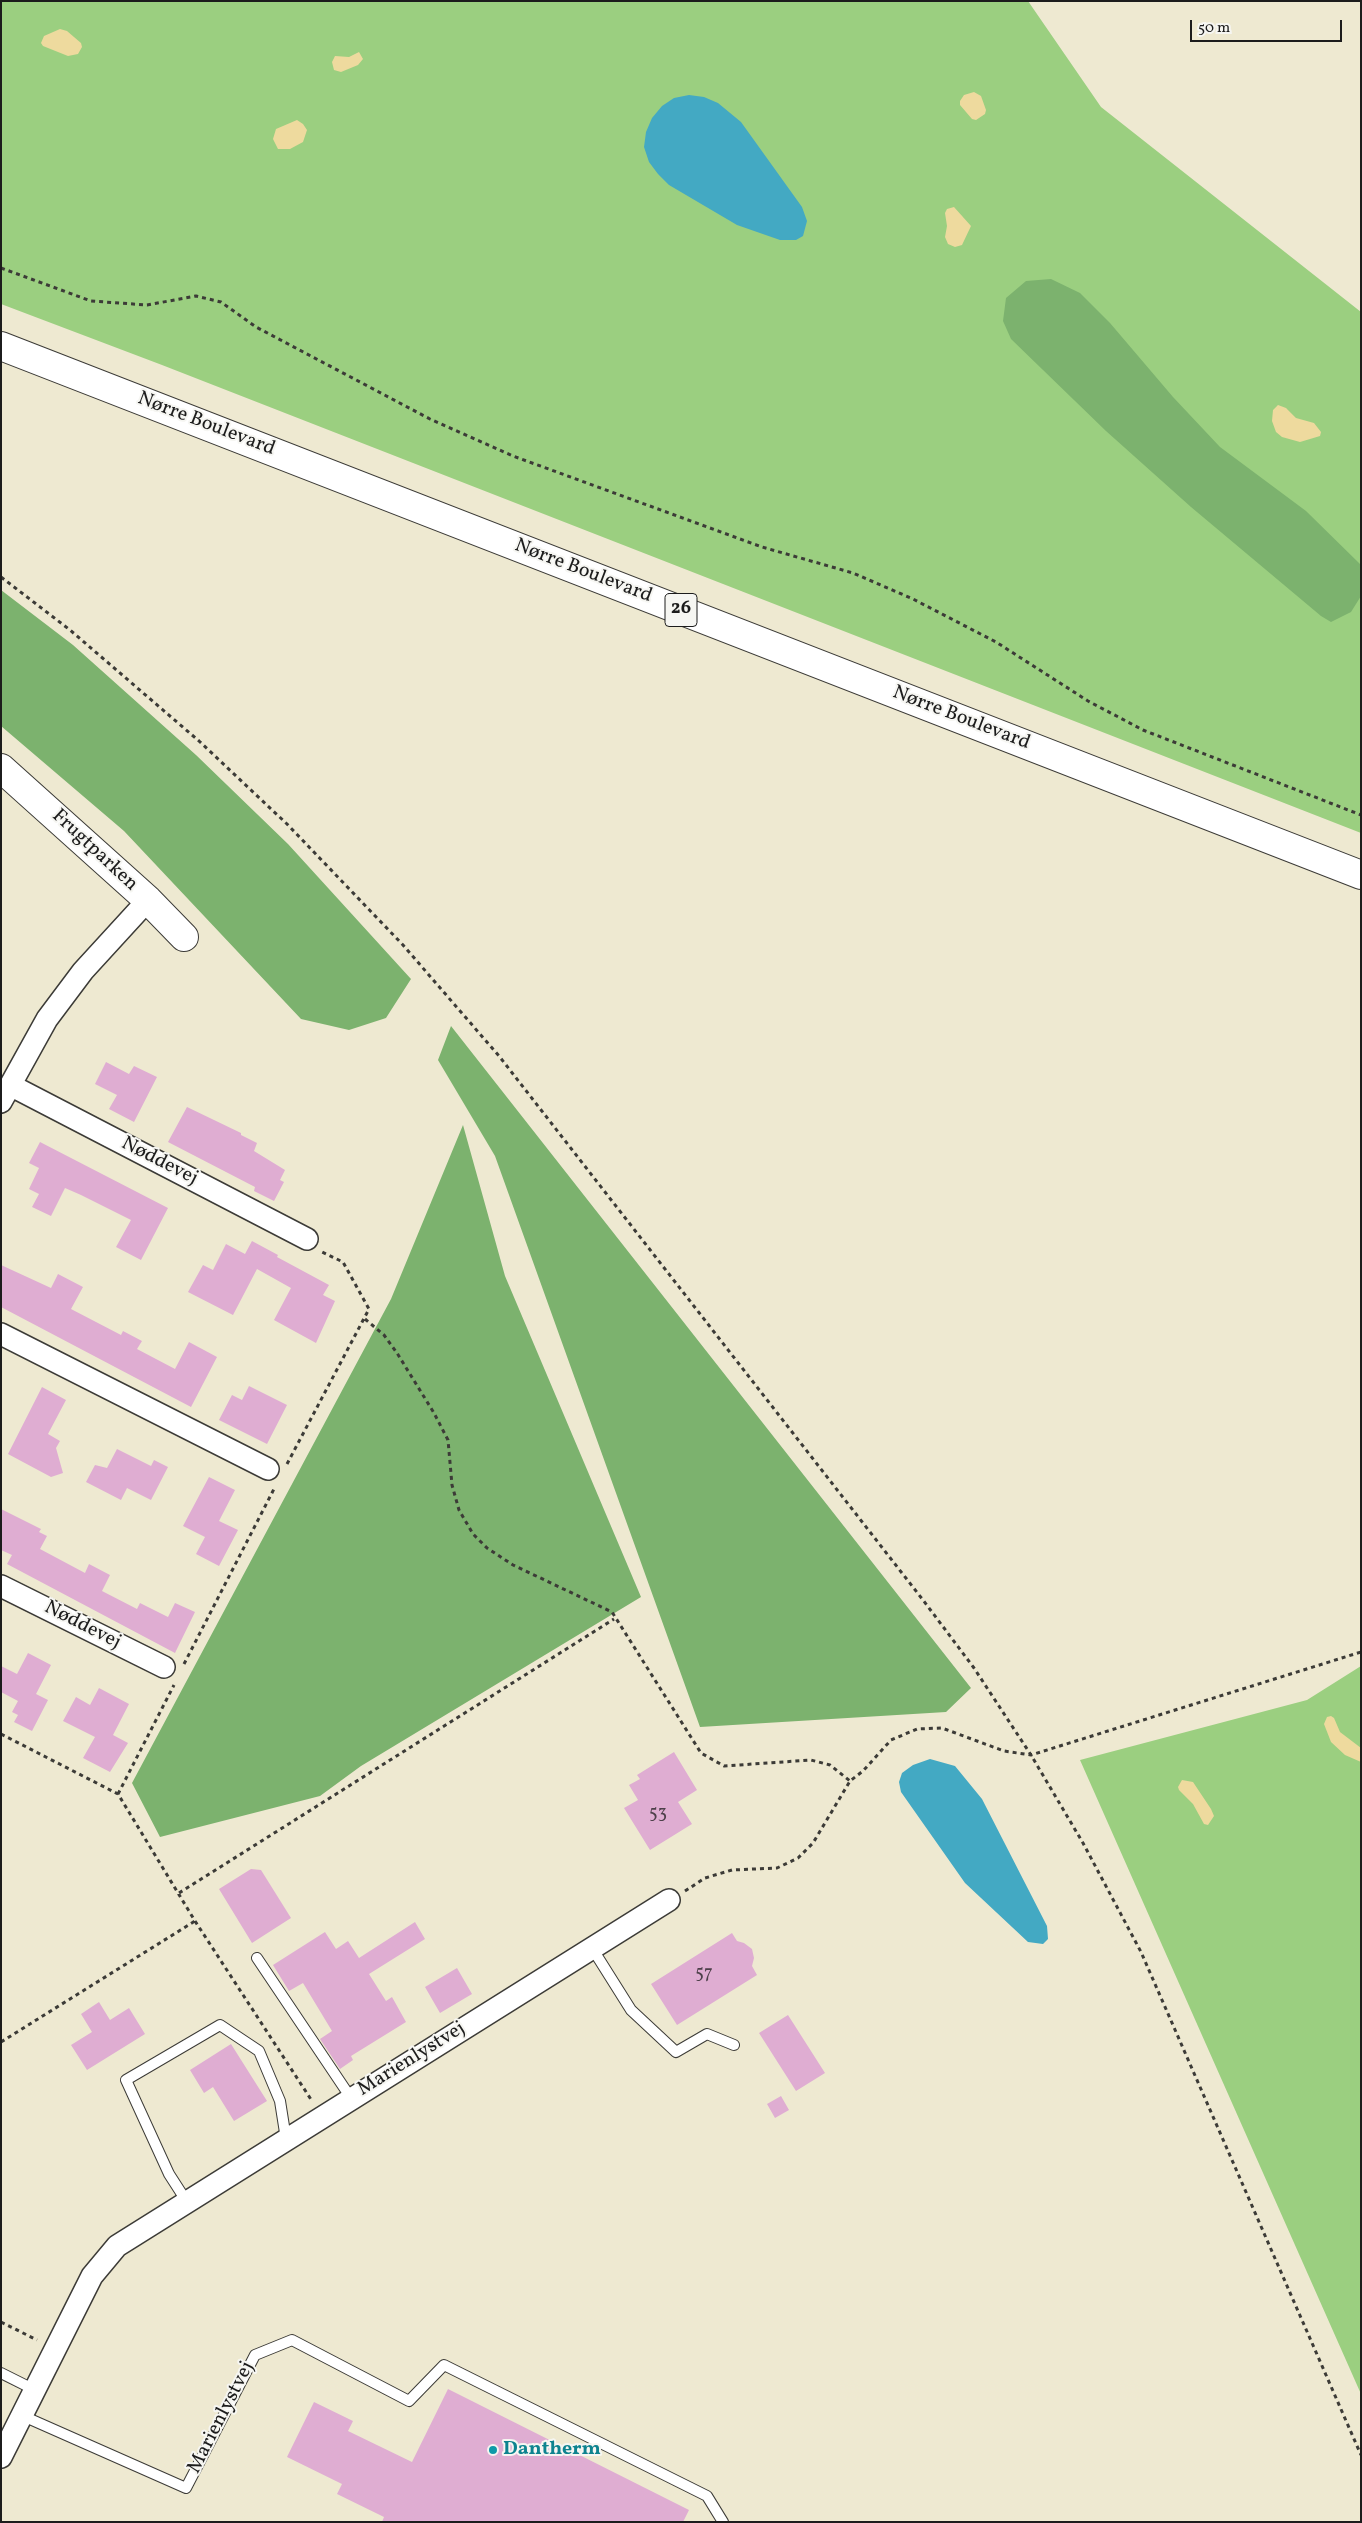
<!DOCTYPE html>
<html>
<head>
<meta charset="utf-8">
<style>
	body { margin:0 }
	#map { position:relative; width:1362px; height:2523px; overflow:hidden; background:#eee9d1; font-family:Vollkorn,serif }
	canvas { display:block }
	.frame { position:absolute; inset:0; border:2px solid #1c1c1c; pointer-events:none }
	.scale { position:absolute; left:1190px; top:20px; width:152px; height:22px; box-sizing:border-box; border:2px solid #1c1c1c; border-top:0; padding-left:6px; font-size:15px; line-height:18px; white-space:nowrap; color:#1c1c1c; -webkit-text-stroke:4px #f6f6f2; paint-order:stroke }
</style>
</head>
<body>
<div id="map">
<canvas width="1362" height="2523"></canvas>
<div class="frame"></div>
<div class="scale">50 m</div>
</div>
<script>
const g = document.querySelector('canvas').getContext('2d');
g.lineJoin = 'round';
function fill(path, color) {
  g.fillStyle = color;
  g.fill(path, 'evenodd');
}
function shape(rows) {
  const path = new Path2D();
  for (const r of rows) {
    path.moveTo(r[0], r[1]);
    for (let i = 2; i < r.length; i += 2) path.lineTo(r[i], r[i + 1]);
  }
  return path;
}
function strokePath(path, color, width, dash) {
  g.strokeStyle = color;
  g.lineWidth = width;
  g.lineCap = dash ? 'butt' : 'round';
  g.setLineDash(dash || []);
  g.stroke(path);
}
function label(font, color, halo, rows, align = 'center') {
  g.font = font + ' Vollkorn,serif';
  g.lineWidth = 4;
  g.setLineDash([]);
  g.textBaseline = 'middle';
  g.strokeStyle = halo;
  g.fillStyle = color;
  for (const [text, x, y, turn = 0] of rows) {
    g.save();
    g.translate(x, y);
    g.rotate((+turn || 0) * Math.PI / 180);
    g.textAlign = isNaN(turn) ? turn : align;
    if (halo) g.strokeText(text, 0, 0);
    g.fillText(text, 0, 0);
    g.restore();
  }
}
const green = shape([
	[1,1,1028,1,1101,107,1361,312,1361,833,162,365,1,304],
	[1361,1666,1361,2394,1080,1760,1307,1700]
]);
const forest = shape([
	[1051,279,1080,293,1110,323,1173,397,1220,447,1306,511,1360,564,1361,596,1351,612,1331,622,1321,616,1191,507,1106,431,1011,339,1003,321,1006,298,1026,281],
	[1,590,73,645,196,755,288,844,411,979,386,1018,349,1030,301,1019,124,831,1,726],
	[451,1026,971,1688,946,1712,700,1727,495,1156,438,1060],
	[463,1125,505,1276,641,1597,361,1766,320,1796,160,1837,132,1783,391,1299]
]);
const sand = shape([
	[60,29,67,31,81,43,82,47,78,54,68,56,43,46,41,43,44,36],
	[359,52,363,59,358,65,341,72,334,70,332,62,335,56,349,57],
	[974,92,981,96,986,110,985,114,976,120,972,119,960,105,960,101,964,95],
	[297,120,303,124,307,130,303,142,290,149,278,149,273,139,276,129],
	[954,207,971,226,962,245,955,247,948,244,945,237,947,226,945,213,947,209],
	[1278,405,1286,408,1296,418,1314,423,1321,432,1320,436,1300,442,1282,437,1276,432,1272,421,1273,410],
	[1331,1716,1334,1718,1340,1732,1361,1748,1361,1762,1345,1755,1331,1742,1324,1724,1327,1717],
	[1182,1780,1193,1782,1211,1809,1214,1816,1208,1825,1204,1824,1193,1804,1179,1790,1178,1787]
]);
const water = shape([
	[689,95,704,97,718,103,741,122,802,207,807,221,803,236,796,240,780,240,737,225,669,185,658,174,649,162,644,147,646,132,652,118,662,106,674,98],
	[930,1759,955,1766,982,1799,1047,1926,1048,1939,1043,1944,1028,1942,965,1883,901,1792,899,1782,902,1773,913,1765]
]);
const building = shape([
	[106,1062,129,1074,134,1066,157,1077,134,1122,109,1109,117,1095,95,1084],
	[187,1107,241,1133,241,1135,257,1143,254,1151,285,1170,280,1180,284,1182,274,1201,254,1191,255,1187,168,1142],
	[40,1142,168,1208,141,1260,116,1247,131,1220,81,1195,65,1188,51,1216,32,1207,39,1194,29,1189,39,1168,29,1163],
	[252,1241,278,1255,277,1257,329,1285,323,1295,335,1301,316,1343,274,1320,291,1288,257,1269,233,1315,188,1292,203,1265,213,1270,226,1244,245,1254],
	[1,1265,51,1288,58,1274,83,1287,71,1309,121,1335,123,1331,142,1341,137,1349,175,1369,189,1342,217,1357,191,1407,1,1307],
	[249,1386,287,1405,267,1444,219,1420,232,1395,242,1400],
	[42,1387,66,1400,48,1434,60,1441,56,1448,63,1473,51,1477,8,1454],
	[117,1449,151,1466,154,1460,168,1467,151,1500,127,1488,121,1500,86,1482,95,1465,107,1468],
	[209,1477,235,1490,219,1521,238,1530,219,1566,196,1554,205,1537,183,1526],
	[1,1509,41,1529,39,1532,47,1536,40,1549,85,1573,89,1564,110,1575,102,1591,137,1609,140,1603,168,1617,175,1603,195,1612,175,1653,7,1564,12,1555,1,1550],
	[28,1653,51,1665,36,1694,48,1700,32,1731,14,1722,18,1715,12,1712,18,1701,1,1692,1,1666,17,1674],
	[99,1688,129,1704,113,1735,128,1743,110,1772,83,1758,95,1737,63,1721,76,1697,90,1705],
	[674,1752,697,1790,678,1802,692,1824,650,1850,624,1808,638,1800,629,1785,640,1779,637,1775],
	[251,1869,261,1870,291,1918,252,1943,219,1889],
	[415,1922,425,1939,369,1974,386,2001,392,1997,406,2022,351,2056,353,2060,340,2069,320,2039,332,2031,303,1983,289,1991,273,1965,325,1932,336,1949,348,1941,359,1958],
	[732,1933,737,1941,744,1943,752,1949,754,1958,752,1966,757,1975,677,2025,651,1984],
	[457,1968,472,1994,440,2013,425,1987],
	[99,2002,110,2020,129,2008,145,2034,87,2070,71,2045,92,2032,81,2014],
	[788,2015,825,2073,796,2091,759,2033],
	[231,2044,267,2101,234,2121,213,2087,204,2093,190,2070],
	[781,2096,789,2110,775,2118,767,2104],
	[448,2389,689,2510,683,2522,382,2522,384,2517,337,2494,342,2484,287,2457,314,2402,353,2421,348,2431,412,2462]
]);
const path = shape([
	[1,268,91,301,147,305,196,296,221,302,256,327,430,419,513,456,762,547,853,573,913,599,996,642,1088,701,1143,730,1361,815],
	[1,577,70,630,199,741,287,824,403,945,499,1056,923,1600,974,1668,1031,1755,1083,1843,1141,1952,1361,2455],
	[365,1319,384,1335,397,1353,434,1413,448,1440,452,1485,459,1510,473,1534,487,1548,513,1565,612,1612,701,1753,724,1766,811,1760,830,1765,850,1781],
	[287,1464,369,1309,343,1262,320,1251],
	[184,1664,275,1487],
	[1,1734,118,1794,195,1921,312,2101],
	[118,1794,174,1685],
	[685,1891,705,1878,732,1870,777,1868,798,1858,813,1843,850,1781,863,1771,891,1740,917,1729,942,1728,1004,1751,1031,1755,1361,1652],
	[179,1893,614,1619],
	[1,2042,195,1921],
	[1,2322,37,2340]
]);
const lane = shape([
	[592,1948,631,2010,676,2052,707,2034,734,2045],
	[257,1958,351,2098],
	[187,2202,169,2174,126,2080,220,2025,259,2051,280,2101,286,2139],
	[1,2373,35,2390],
	[23,2416,186,2488,255,2355,292,2340,409,2401,444,2365,707,2496,723,2522]
]);
const street = shape([
	[10,1085,307,1239],
	[1,1102,47,1019,83,971,148,900],
	[1,1334,268,1469],
	[1,1586,164,1667],
	[1,2457,92,2276,117,2246,669,1900]
]);
const secondary = shape([
	[1,768,148,900,184,937]
]);
const highway = shape([
	[1,346,1361,875]
]);
const markers = [
	[493,2450,5,"#0f9aa8"]
];
const numberNames = [
	["53",658,1815],
	["57",704,1975]
];
const shields = [
	[681,610,32]
];
const shieldNames = [
	["26",681,610]
];
const streetNames = [
	["Nørre Boulevard",206,425,21],
	["Nørre Boulevard",583,572,21],
	["Nørre Boulevard",961,719,21],
	["Frugtparken",94,851,43],
	["Nøddevej",159,1162,27],
	["Nøddevej",82,1626,27],
	["Marienlystvej",412,2060,-32],
	["Marienlystvej",222,2418,-63]
];
const cultureNames = [
	["Dantherm",503,2450]
];
fill(green, '#9bcf80');
fill(forest, '#7cb26e');
fill(sand, '#eeda9e');
fill(water, '#43a9c3');
fill(building, '#dfadd2');
strokePath(lane, '#3c3b37', 12);
strokePath(street, '#3c3b37', 24);
strokePath(secondary, '#3c3b37', 30);
strokePath(highway, '#3c3b37', 30);
strokePath(path, '#3c3b37', 3, [4, 4]);
strokePath(lane, '#fff', 10);
strokePath(street, '#fff', 21);
strokePath(secondary, '#fff', 28);
strokePath(highway, '#fff', 28);
for (const [x, y, r, color] of markers) {
  const dot = new Path2D();
  dot.arc(x, y, r, 0, 2 * Math.PI);
  g.fillStyle = color;
  g.fill(dot);
  strokePath(dot, '#f6f6f2', 2);
}
label('18px', '#4d404a', null, numberNames);
for (const [x, y, w] of shields) {
  const box = new Path2D();
  box.roundRect(x - w / 2, y - 16.5, w, 33, 4);
  g.fillStyle = '#f6f6f2';
  g.fill(box);
  strokePath(box, '#1c1c1c', 1);
}
label('bold 19px', '#1c1c1c', null, shieldNames);
label('20px', '#1c1c1c', '#f6f6f2', streetNames);
label('bold 20px', '#0d838f', '#f6f6f2', cultureNames, 'left');
</script>
</body>
</html>
